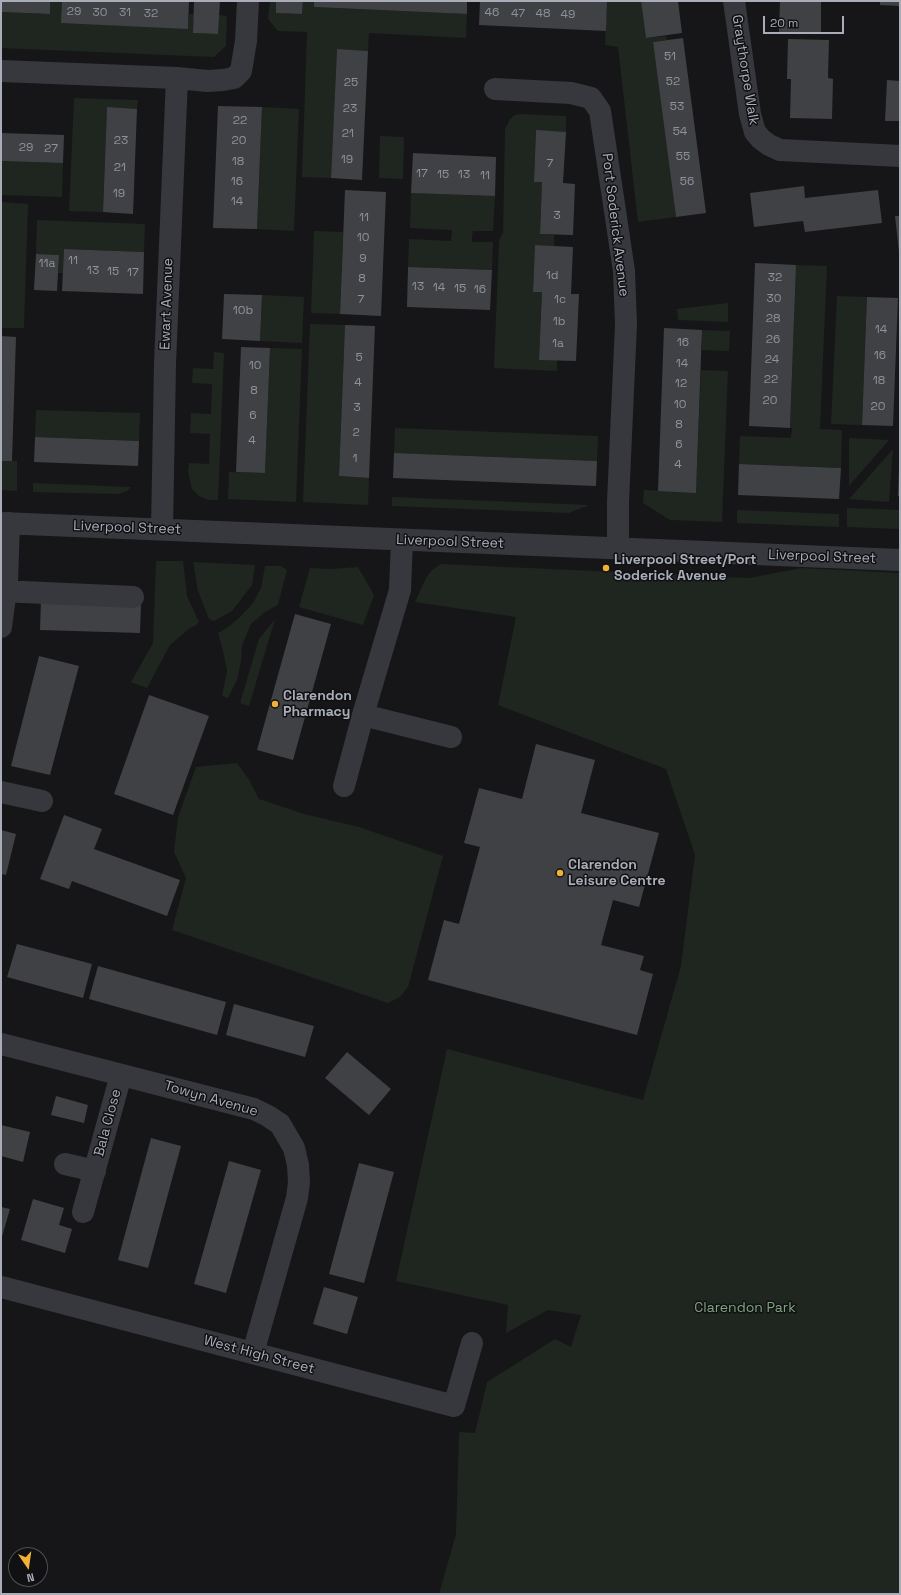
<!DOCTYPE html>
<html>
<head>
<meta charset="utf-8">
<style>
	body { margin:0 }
	#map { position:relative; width:901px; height:1595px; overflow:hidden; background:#161618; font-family:"Space Grotesk",sans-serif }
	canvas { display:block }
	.frame { position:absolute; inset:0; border:2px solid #a8adb8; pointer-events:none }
	.north { position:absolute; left:8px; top:1547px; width:40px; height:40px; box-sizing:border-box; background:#111113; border:1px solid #4d4f55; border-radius:50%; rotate:167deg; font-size:11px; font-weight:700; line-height:16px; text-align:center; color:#a8adb8 }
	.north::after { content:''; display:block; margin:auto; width:14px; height:18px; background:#f2b134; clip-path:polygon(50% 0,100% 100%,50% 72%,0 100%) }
	.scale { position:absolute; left:763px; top:16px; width:81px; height:18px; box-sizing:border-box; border:2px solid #a8adb8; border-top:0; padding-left:5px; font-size:12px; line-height:14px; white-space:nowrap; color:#a8adb8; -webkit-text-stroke:3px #111113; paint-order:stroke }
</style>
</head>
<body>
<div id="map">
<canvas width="901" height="1595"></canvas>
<div class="frame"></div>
<div class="north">N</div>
<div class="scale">20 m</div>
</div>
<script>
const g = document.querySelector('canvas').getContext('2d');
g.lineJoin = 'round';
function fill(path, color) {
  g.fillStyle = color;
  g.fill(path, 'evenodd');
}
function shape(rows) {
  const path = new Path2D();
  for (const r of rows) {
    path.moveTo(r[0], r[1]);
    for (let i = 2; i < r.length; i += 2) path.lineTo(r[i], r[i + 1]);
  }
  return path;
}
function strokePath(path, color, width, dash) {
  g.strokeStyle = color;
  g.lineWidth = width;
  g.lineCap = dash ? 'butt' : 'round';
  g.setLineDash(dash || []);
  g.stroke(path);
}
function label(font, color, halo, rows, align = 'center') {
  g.font = font + ' "Space Grotesk",sans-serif';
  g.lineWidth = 3;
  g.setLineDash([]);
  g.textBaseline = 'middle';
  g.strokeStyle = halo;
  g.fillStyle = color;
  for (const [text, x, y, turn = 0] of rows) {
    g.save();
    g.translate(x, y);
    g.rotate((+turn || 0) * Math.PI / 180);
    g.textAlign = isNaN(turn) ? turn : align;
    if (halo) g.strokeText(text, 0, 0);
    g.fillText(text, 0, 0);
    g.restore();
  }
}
const green = shape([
	[50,1,62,1,188,29,189,14,194,14,193,33,218,34,219,15,227,16,226,46,214,57,1,48,1,12,49,14],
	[270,1,276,1,277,13,302,14,303,1,314,1,314,7,467,14,466,38,369,33,368,51,337,50,331,178,302,177,307,32,278,31,268,19],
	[607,1,641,1,646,38,666,36,667,40,653,42,676,217,638,222,618,47,605,45],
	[74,98,138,100,137,109,107,108,103,212,69,211],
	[262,107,299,109,294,231,257,229],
	[521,114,566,116,566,132,536,131,534,182,542,182,540,234,554,235,554,246,535,245,533,292,542,292,539,359,557,360,557,371,494,368,499,240,503,233,505,129,510,119,515,115],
	[380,136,404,137,403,179,379,178],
	[1,161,63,163,62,197,1,195],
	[411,193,495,196,493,231,473,231,472,236,472,242,493,242,492,270,408,267,409,239,451,241,452,230,410,228],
	[1,202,28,204,24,328,1,328],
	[37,220,145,224,144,252,64,249,63,273,58,273,59,255,36,254],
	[314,231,343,232,340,314,311,313],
	[796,265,827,266,820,429,842,430,841,468,739,464,740,436,791,438,792,428,790,428],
	[262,295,304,297,302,343,260,341],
	[837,296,867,297,862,425,831,424],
	[728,303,728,322,678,320,677,309],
	[310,324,345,325,339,476,369,478,368,505,303,502],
	[702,330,730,331,729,351,702,350],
	[270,348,302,349,296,502,228,499,229,472,265,473],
	[214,352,224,353,218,500,208,500,199,496,192,489,188,472,189,463,209,464,210,434,190,433,191,413,211,414,212,384,192,383,193,368,213,369],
	[701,370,728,371,722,522,670,520,643,503,644,490,696,492],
	[36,410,140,413,139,441,35,437],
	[395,428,598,436,597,461,394,453],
	[849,438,889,440,849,486],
	[893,449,889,502,849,499],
	[1,461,17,461,17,491,1,490],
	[33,483,131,487,127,491,118,494,33,492],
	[392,497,589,505,569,513,392,506],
	[847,508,900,510,900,529,847,527],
	[737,510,839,514,839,527,737,523],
	[156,561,183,561,187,596,199,622,195,626,190,628,170,645,147,688,131,682,153,643],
	[193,562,255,565,252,585,232,611,214,621,209,619,198,591],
	[441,564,749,578,801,568,900,573,900,1594,439,1594,456,1534,459,1432,475,1433,487,1382,555,1339,571,1347,581,1315,548,1310,506,1333,508,1305,396,1281,447,1049,643,1100,681,966,695,855,666,769,498,705,516,617,415,602,426,578,432,570],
	[265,566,281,566,287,570,278,605,265,612,251,624,242,645,241,661,237,680,228,698,222,696,227,671,223,651,218,633,227,628,240,617,253,603,261,588],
	[358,567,374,595,363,625,299,607,310,568,332,569],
	[275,619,249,706,240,703,259,639],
	[237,763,248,778,259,799,304,814,359,827,443,856,408,987,400,997,388,1003,172,930,186,878,174,852,178,817,196,767]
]);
const building = shape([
	[1,1,50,1,50,14,1,12],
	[62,1,189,1,188,29,61,23],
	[194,1,220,1,218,34,193,33],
	[276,1,303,1,302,14,276,13],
	[314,1,467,1,467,14,314,7],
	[480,1,607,1,606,31,479,25],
	[641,1,678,1,682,33,646,38],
	[780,1,821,1,821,33,779,32],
	[880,1,900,1,900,6,880,5],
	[683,38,706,213,676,217,653,42],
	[788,39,829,40,828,78,833,79,832,119,790,118,791,79,787,79],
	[337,49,368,51,362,180,331,178],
	[887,80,900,81,900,121,885,121],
	[218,106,262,107,257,229,213,228],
	[107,107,137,109,133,214,103,212],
	[536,130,566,132,563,183,575,184,573,235,540,234,542,182,534,182],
	[1,133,64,135,63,163,1,161],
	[413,153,496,157,495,196,411,193],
	[804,186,805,198,878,190,882,223,805,232,803,221,754,227,750,193],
	[345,190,386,192,381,316,340,314],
	[895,216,900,216,900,252,899,252],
	[535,245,573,247,571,294,579,294,576,361,539,360,542,292,533,292],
	[64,249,144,252,143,294,62,291],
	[36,254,59,255,57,291,34,290],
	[755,263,796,265,790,428,749,426],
	[408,267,492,270,490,310,407,307],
	[224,294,262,295,260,341,222,339],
	[867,297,898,298,893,426,862,425],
	[345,325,375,326,369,478,339,476],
	[664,328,702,330,696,493,658,491],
	[1,336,16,337,12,461,1,461],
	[241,347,270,348,265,473,236,472],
	[35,437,139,441,138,466,34,462],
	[394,453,597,461,596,486,393,478],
	[739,464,841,468,839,499,738,495],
	[899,467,900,467,900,496,898,496],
	[41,600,141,604,140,633,40,630],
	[295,614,331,624,293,760,257,750],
	[39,656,79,666,50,775,11,766],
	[149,695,209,716,173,815,114,794],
	[536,744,595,760,581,813,659,833,639,907,613,900,601,945,644,956,640,970,653,974,637,1035,428,980,444,920,459,924,480,847,464,843,479,788,522,799],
	[64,815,102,829,94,849,180,880,167,916,72,881,69,889,40,879],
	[1,830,16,834,6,875,1,874],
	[17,944,92,964,83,998,7,977],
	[98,966,226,1002,217,1035,89,999],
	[234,1004,314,1026,305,1057,226,1035],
	[347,1052,391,1089,369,1115,325,1078],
	[56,1096,88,1105,84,1123,51,1115],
	[1,1125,30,1132,23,1162,1,1156],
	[151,1138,181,1146,148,1268,118,1260],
	[229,1161,261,1170,226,1293,194,1284],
	[359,1163,394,1172,364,1283,329,1274],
	[33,1199,64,1208,59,1225,72,1229,65,1253,21,1240],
	[1,1207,10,1209,1,1240],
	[324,1287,358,1297,347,1334,313,1324]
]);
const minor = shape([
	[734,1,750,114,755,132,761,139,769,145,780,150,900,156],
	[1,71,177,78,165,364,162,529],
	[177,78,207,81,223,80,234,78,241,71,246,41,248,1],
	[495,89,571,93,591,98,600,111,624,271,626,324,618,502,618,549],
	[1,523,900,560],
	[1,591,133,597],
	[1,627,7,582,9,523],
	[363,715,451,737],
	[344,786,363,715,400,590,402,540],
	[1,792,42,801],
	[1,1044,254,1109,268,1116,280,1124,294,1148,298,1165,299,1182,297,1198,253,1353],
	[65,1164,95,1171],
	[83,1212,121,1075],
	[1,1287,454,1406,472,1343]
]);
const markers = [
	[606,568,4,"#f2b134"],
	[275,704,4,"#f2b134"],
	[560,873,4,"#f2b134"]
];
const numberNames = [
	["29",74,12],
	["30",100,13],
	["31",125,13],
	["46",492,13],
	["32",151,14],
	["47",518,14],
	["48",543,14],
	["49",568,15],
	["51",670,57],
	["52",673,82],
	["25",351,83],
	["53",677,107],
	["23",350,109],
	["22",240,121],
	["54",680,132],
	["21",348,134],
	["23",121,141],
	["20",239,141],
	["29",26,148],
	["27",51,149],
	["55",683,157],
	["19",347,160],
	["18",238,162],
	["7",550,164],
	["21",120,168],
	["17",422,174],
	["15",443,175],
	["13",464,175],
	["11",485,176],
	["16",237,182],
	["56",687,182],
	["19",119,194],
	["14",237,202],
	["3",557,216],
	["11",364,218],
	["10",363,238],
	["9",363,259],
	["11",73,261],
	["11a",47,264],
	["13",93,271],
	["15",113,272],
	["17",133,273],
	["1d",552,276],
	["32",775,278],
	["8",362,279],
	["13",418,287],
	["14",439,288],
	["15",460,289],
	["16",480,290],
	["30",774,299],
	["7",361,300],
	["1c",560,300],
	["10b",243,311],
	["28",773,319],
	["1b",559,322],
	["14",881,330],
	["26",773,340],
	["16",683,343],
	["1a",558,344],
	["16",880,356],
	["5",359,358],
	["24",772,360],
	["14",682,364],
	["10",255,366],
	["22",771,380],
	["18",879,381],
	["4",358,383],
	["12",681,384],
	["8",254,391],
	["20",770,401],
	["10",680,405],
	["20",878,407],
	["3",357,408],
	["6",253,416],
	["8",679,425],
	["2",356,433],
	["4",252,441],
	["6",679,445],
	["1",355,459],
	["4",678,465]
];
const streetNames = [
	["Graythorpe Walk",745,70,81],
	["Port Soderick Avenue",615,225,83],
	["Ewart Avenue",167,304,-88],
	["Liverpool Street",127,528,2],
	["Liverpool Street",450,542,2],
	["Liverpool Street",822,557,2],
	["Towyn Avenue",211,1099,16],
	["Bala Close",108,1123,-75],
	["West High Street",259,1355,15]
];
const poiNames = [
	["Liverpool Street/Port",614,560],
	["Soderick Avenue",614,576],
	["Clarendon",283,696],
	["Pharmacy",283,712],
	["Clarendon",568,865],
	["Leisure Centre",568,881]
];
const parkNames = [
	["Clarendon Park",745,1308]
];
fill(green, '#1e261f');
fill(building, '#404145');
strokePath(minor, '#37383d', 22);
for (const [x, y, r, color] of markers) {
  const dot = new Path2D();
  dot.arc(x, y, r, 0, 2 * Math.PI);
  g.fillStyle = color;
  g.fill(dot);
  strokePath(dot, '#111113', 1.5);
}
label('12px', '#8e929b', null, numberNames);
label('14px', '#a8adb8', '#111113', streetNames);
label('bold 14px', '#a8adb8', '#111113', poiNames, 'left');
label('14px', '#7fa381', '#111113', parkNames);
</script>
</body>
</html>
